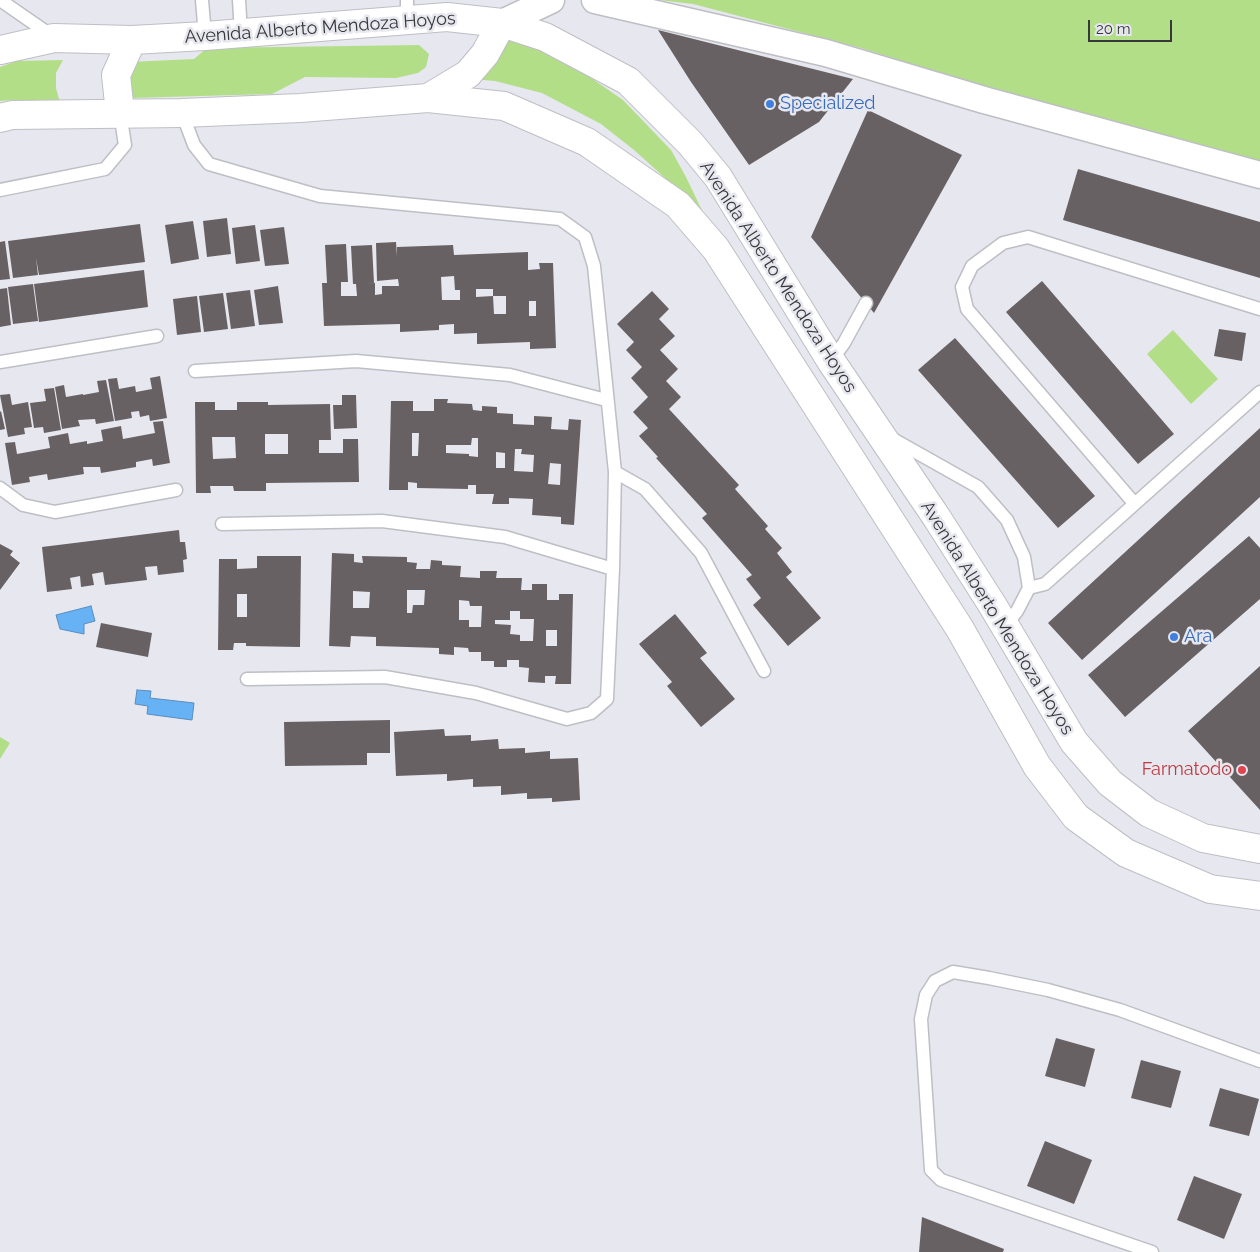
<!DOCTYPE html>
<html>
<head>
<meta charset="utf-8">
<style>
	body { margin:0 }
	#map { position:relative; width:1260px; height:1252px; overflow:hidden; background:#e7e7ef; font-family:Raleway,sans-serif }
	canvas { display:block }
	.scale { position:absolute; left:1088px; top:20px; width:84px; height:22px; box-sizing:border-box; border:2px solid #38383b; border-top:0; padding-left:6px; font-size:15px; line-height:18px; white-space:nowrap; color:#38383b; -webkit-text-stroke:4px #e7e7ef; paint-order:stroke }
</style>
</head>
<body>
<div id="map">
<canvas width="1260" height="1252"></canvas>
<div class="scale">20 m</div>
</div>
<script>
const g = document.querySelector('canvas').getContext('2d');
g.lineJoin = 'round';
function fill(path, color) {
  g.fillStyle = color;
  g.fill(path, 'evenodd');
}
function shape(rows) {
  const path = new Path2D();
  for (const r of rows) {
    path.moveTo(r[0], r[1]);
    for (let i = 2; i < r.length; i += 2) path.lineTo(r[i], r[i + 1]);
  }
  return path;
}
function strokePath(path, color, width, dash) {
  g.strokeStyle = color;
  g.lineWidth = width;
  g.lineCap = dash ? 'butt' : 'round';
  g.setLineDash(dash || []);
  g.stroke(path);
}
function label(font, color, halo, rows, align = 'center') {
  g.font = font + ' Raleway,sans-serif';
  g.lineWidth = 5;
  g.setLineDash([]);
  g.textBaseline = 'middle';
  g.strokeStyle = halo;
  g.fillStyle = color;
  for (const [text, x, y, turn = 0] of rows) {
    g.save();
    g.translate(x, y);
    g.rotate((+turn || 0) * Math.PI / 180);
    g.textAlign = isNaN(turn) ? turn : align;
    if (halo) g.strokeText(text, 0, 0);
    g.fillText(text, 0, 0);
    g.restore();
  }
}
const green = shape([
	[659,0,1260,0,1260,161,1092,122,861,48,693,4],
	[502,33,546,51,588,76,623,100,671,150,686,177,720,248,688,204,664,177,634,150,601,124,542,93,495,81,472,79],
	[419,45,429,54,426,67,418,73,396,78,305,77,272,94,131,98,129,62,194,59,207,48],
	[63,60,56,73,56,88,60,103,11,100,0,101,0,67,17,61],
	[1173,330,1218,379,1191,404,1147,354],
	[0,737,10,743,0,759]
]);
const water = shape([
	[91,606,95,621,84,624,84,634,60,629,56,615,91,606],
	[137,690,151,691,150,698,194,703,192,720,147,714,148,706,135,704,137,690]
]);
const building = shape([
	[658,30,853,79,819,122,749,165,691,82],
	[868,110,962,155,874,313,811,237],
	[1078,169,1260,222,1260,278,1063,220],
	[227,218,231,254,207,257,203,221],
	[193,221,199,259,171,264,165,225],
	[140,224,145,262,39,275,36,258,38,275,13,278,8,241],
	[255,225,260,261,236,264,232,228],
	[284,227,289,264,265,266,260,230],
	[5,241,10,279,0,280,0,242],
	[396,242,397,256,397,247,453,245,454,255,528,252,528,270,540,269,539,263,553,263,556,348,530,349,530,342,477,344,477,333,454,334,454,324,439,325,439,330,400,332,400,324,324,326,322,283,327,283,325,245,346,244,348,282,341,282,341,296,357,296,356,284,353,284,351,246,372,245,374,283,364,284,375,283,375,295,382,294,382,286,399,286,398,279,377,281,376,243],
	[454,276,455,290,460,290,460,300,442,300,441,277],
	[476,289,493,289,493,296,506,296,506,314,494,314,493,296,476,297],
	[529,301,536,301,536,316,529,316],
	[144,270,148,307,39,322,34,284],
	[1042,281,1174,434,1138,464,1006,312],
	[33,284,38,321,13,324,8,287],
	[278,286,283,323,259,325,254,290],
	[7,288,11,325,0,327,0,289],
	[250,290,255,326,231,329,226,293],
	[652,291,669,309,659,319,675,336,660,350,678,369,666,381,681,397,669,409,739,485,735,489,768,526,765,529,782,548,777,553,792,572,786,577,821,618,788,646,753,605,761,598,746,579,752,575,702,518,707,514,656,458,658,457,639,436,648,428,633,412,648,397,631,378,642,367,626,350,634,342,617,324],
	[223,293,228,329,204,332,199,296],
	[197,296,201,332,177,335,173,299],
	[1219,329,1246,333,1242,361,1214,356],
	[955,338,1095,496,1058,528,918,370],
	[160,376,167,418,150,421,149,415,140,417,139,411,131,412,132,418,115,421,108,379,117,378,119,389,135,386,136,392,152,389,150,378],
	[106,380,114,421,96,424,95,419,78,420,80,426,62,429,55,387,64,385,66,397,83,394,83,395,99,392,97,381],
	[54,388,61,430,44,433,43,427,34,428,30,403,46,401,44,389],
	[10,394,12,405,28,402,32,427,24,428,25,434,8,437,0,395],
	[342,395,356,395,357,428,334,429,333,405,342,405],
	[434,399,448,399,447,403,472,404,473,410,482,411,482,406,497,407,497,413,513,414,513,424,534,425,534,416,552,417,551,429,568,430,569,419,581,420,574,525,561,524,561,517,532,515,533,499,509,498,509,504,492,504,494,494,476,494,476,485,468,485,468,489,417,488,417,483,408,482,408,490,389,490,391,401,413,401,413,411,434,411],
	[412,433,419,433,418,456,412,456],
	[472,438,478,438,478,457,469,456,469,454,446,453,446,445,471,445],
	[515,449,522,449,521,454,534,455,533,472,514,471],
	[496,452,505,453,505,468,496,468],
	[550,463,561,464,560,485,548,484],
	[195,402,215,402,215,410,237,410,237,402,268,402,268,405,330,404,331,440,319,440,319,453,343,453,343,439,358,439,359,482,266,483,266,491,234,491,233,486,210,486,211,493,196,493],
	[265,434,288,434,288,454,265,454],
	[212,437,235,437,236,458,213,459],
	[1,411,5,429,0,430,0,412],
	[163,421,170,463,153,466,152,459,136,462,136,467,101,473,100,467,83,467,84,474,48,480,47,474,29,477,30,482,12,485,5,443,15,442,17,454,50,448,48,437,68,433,70,444,87,441,87,444,103,441,101,430,121,426,123,439,155,433,153,422],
	[1260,428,1260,497,1082,660,1048,623],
	[179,530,180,542,185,542,187,559,183,560,184,572,158,575,157,566,145,567,147,580,105,585,103,572,92,574,94,585,81,587,80,576,70,578,72,589,47,592,42,547],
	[1249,536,1260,548,1260,599,1125,717,1088,675],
	[0,544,13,551,10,555,20,563,0,590],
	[332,553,354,554,354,562,363,563,362,556,407,557,407,562,417,563,416,569,430,569,431,560,442,561,442,565,461,566,460,577,480,578,480,571,497,571,496,578,522,578,521,590,532,590,532,584,547,584,547,600,559,600,559,594,573,594,571,684,555,684,556,676,545,676,545,683,528,682,529,668,519,667,519,660,507,660,507,667,494,667,494,661,481,661,481,652,469,652,468,648,454,647,454,655,439,654,439,648,376,646,376,637,351,636,350,647,329,646],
	[407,590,425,590,424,605,413,605,412,613,407,613],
	[353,591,370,592,369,608,353,608],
	[459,600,469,601,470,606,482,606,481,627,469,627,469,620,459,620],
	[510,611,520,611,520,619,534,619,533,641,520,641,520,635,510,634,511,625,495,624,495,620,510,620],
	[546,630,557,630,557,646,546,646],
	[257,556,301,556,300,647,246,646,246,643,234,643,233,650,218,650,219,559,237,559,237,569,257,568],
	[237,594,247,594,247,617,237,617],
	[675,614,707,653,700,658,735,699,701,727,667,686,672,682,639,644],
	[101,623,152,633,148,657,96,647],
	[1260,666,1260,810,1188,731],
	[390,720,390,753,367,753,367,765,285,766,284,722],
	[444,729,445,736,471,735,471,741,498,739,499,749,525,748,525,753,550,751,550,759,578,758,580,800,552,802,552,798,527,799,527,793,501,795,501,786,473,787,473,779,447,781,447,774,396,776,394,732],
	[1056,1038,1095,1049,1085,1087,1045,1076],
	[1141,1060,1181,1071,1171,1108,1131,1098],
	[1220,1088,1259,1099,1249,1136,1209,1126],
	[1045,1141,1092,1160,1074,1204,1027,1186],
	[1194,1176,1242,1194,1224,1239,1177,1220],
	[922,1217,1004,1249,1003,1252,919,1252]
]);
const lane = shape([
	[0,0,52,36],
	[202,0,205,36],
	[239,0,241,33],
	[407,0,407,19],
	[182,113,194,145,209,164,320,196,560,219,585,237,594,266,615,472,613,569,607,699,591,713,567,719,476,693,385,677,247,679],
	[0,190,105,169,125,145,120,113],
	[831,361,844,343,866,303],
	[0,362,157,336],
	[195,371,356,361,510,375,606,400],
	[891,438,978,487,1007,520,1024,557,1029,588,1017,611,1005,627],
	[615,472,645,489,701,553,764,671],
	[0,488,23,505,55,512,176,490],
	[1134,503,967,309,962,287,972,266,1003,243,1028,237,1260,309],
	[222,524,382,521,505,537,613,569],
	[1029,588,1045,584,1260,392],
	[1152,1252,941,1180,931,1170,921,1019,926,995,935,981,953,972,989,978,1048,990,1120,1010,1260,1061]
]);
const street = shape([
	[595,0,826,53,984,100,1260,175],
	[502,23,551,0]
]);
const primary = shape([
	[0,50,54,38,132,40,205,36,447,17,502,23,545,37,628,81,690,143,718,177,831,361,937,518,993,606,1074,742,1110,783,1149,813,1203,838,1260,849],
	[428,98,468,74,485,54,502,23],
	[120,113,116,75,132,40],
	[0,118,12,115,182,113,300,108,428,98,504,106,587,142,678,205,716,249,960,629,1037,766,1076,817,1126,853,1210,889,1260,896]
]);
const markers = [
	[770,104,5,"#3f7fe0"],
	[1174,637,5,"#3f7fe0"],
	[1242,770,5,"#e0444e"]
];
const streetNames = [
	["Avenida Alberto Mendoza Hoyos",320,28,-4],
	["Avenida Alberto Mendoza Hoyos",778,277,57],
	["Avenida Alberto Mendoza Hoyos",997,618,58]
];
const shopNames = [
	["Specialized",780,104],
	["Ara",1184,637]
];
const healthNames = [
	["Farmatodo",1232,770]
];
fill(green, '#b3de88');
fill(water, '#66b2f5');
strokePath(water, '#588dbd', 1);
fill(building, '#686163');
strokePath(lane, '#bebec5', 15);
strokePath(street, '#bebec5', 29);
strokePath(primary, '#bebec5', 30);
strokePath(lane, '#fff', 12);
strokePath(street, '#fff', 26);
strokePath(primary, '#fff', 28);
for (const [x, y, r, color] of markers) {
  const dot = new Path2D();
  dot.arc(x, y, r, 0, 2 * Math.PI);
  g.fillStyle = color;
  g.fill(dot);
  strokePath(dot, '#e7e7ef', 2);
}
label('18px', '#38383b', '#e7e7ef', streetNames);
label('18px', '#366cbe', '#e7e7ef', shopNames, 'left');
label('18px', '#be3a42', '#e7e7ef', healthNames, 'right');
</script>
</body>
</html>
